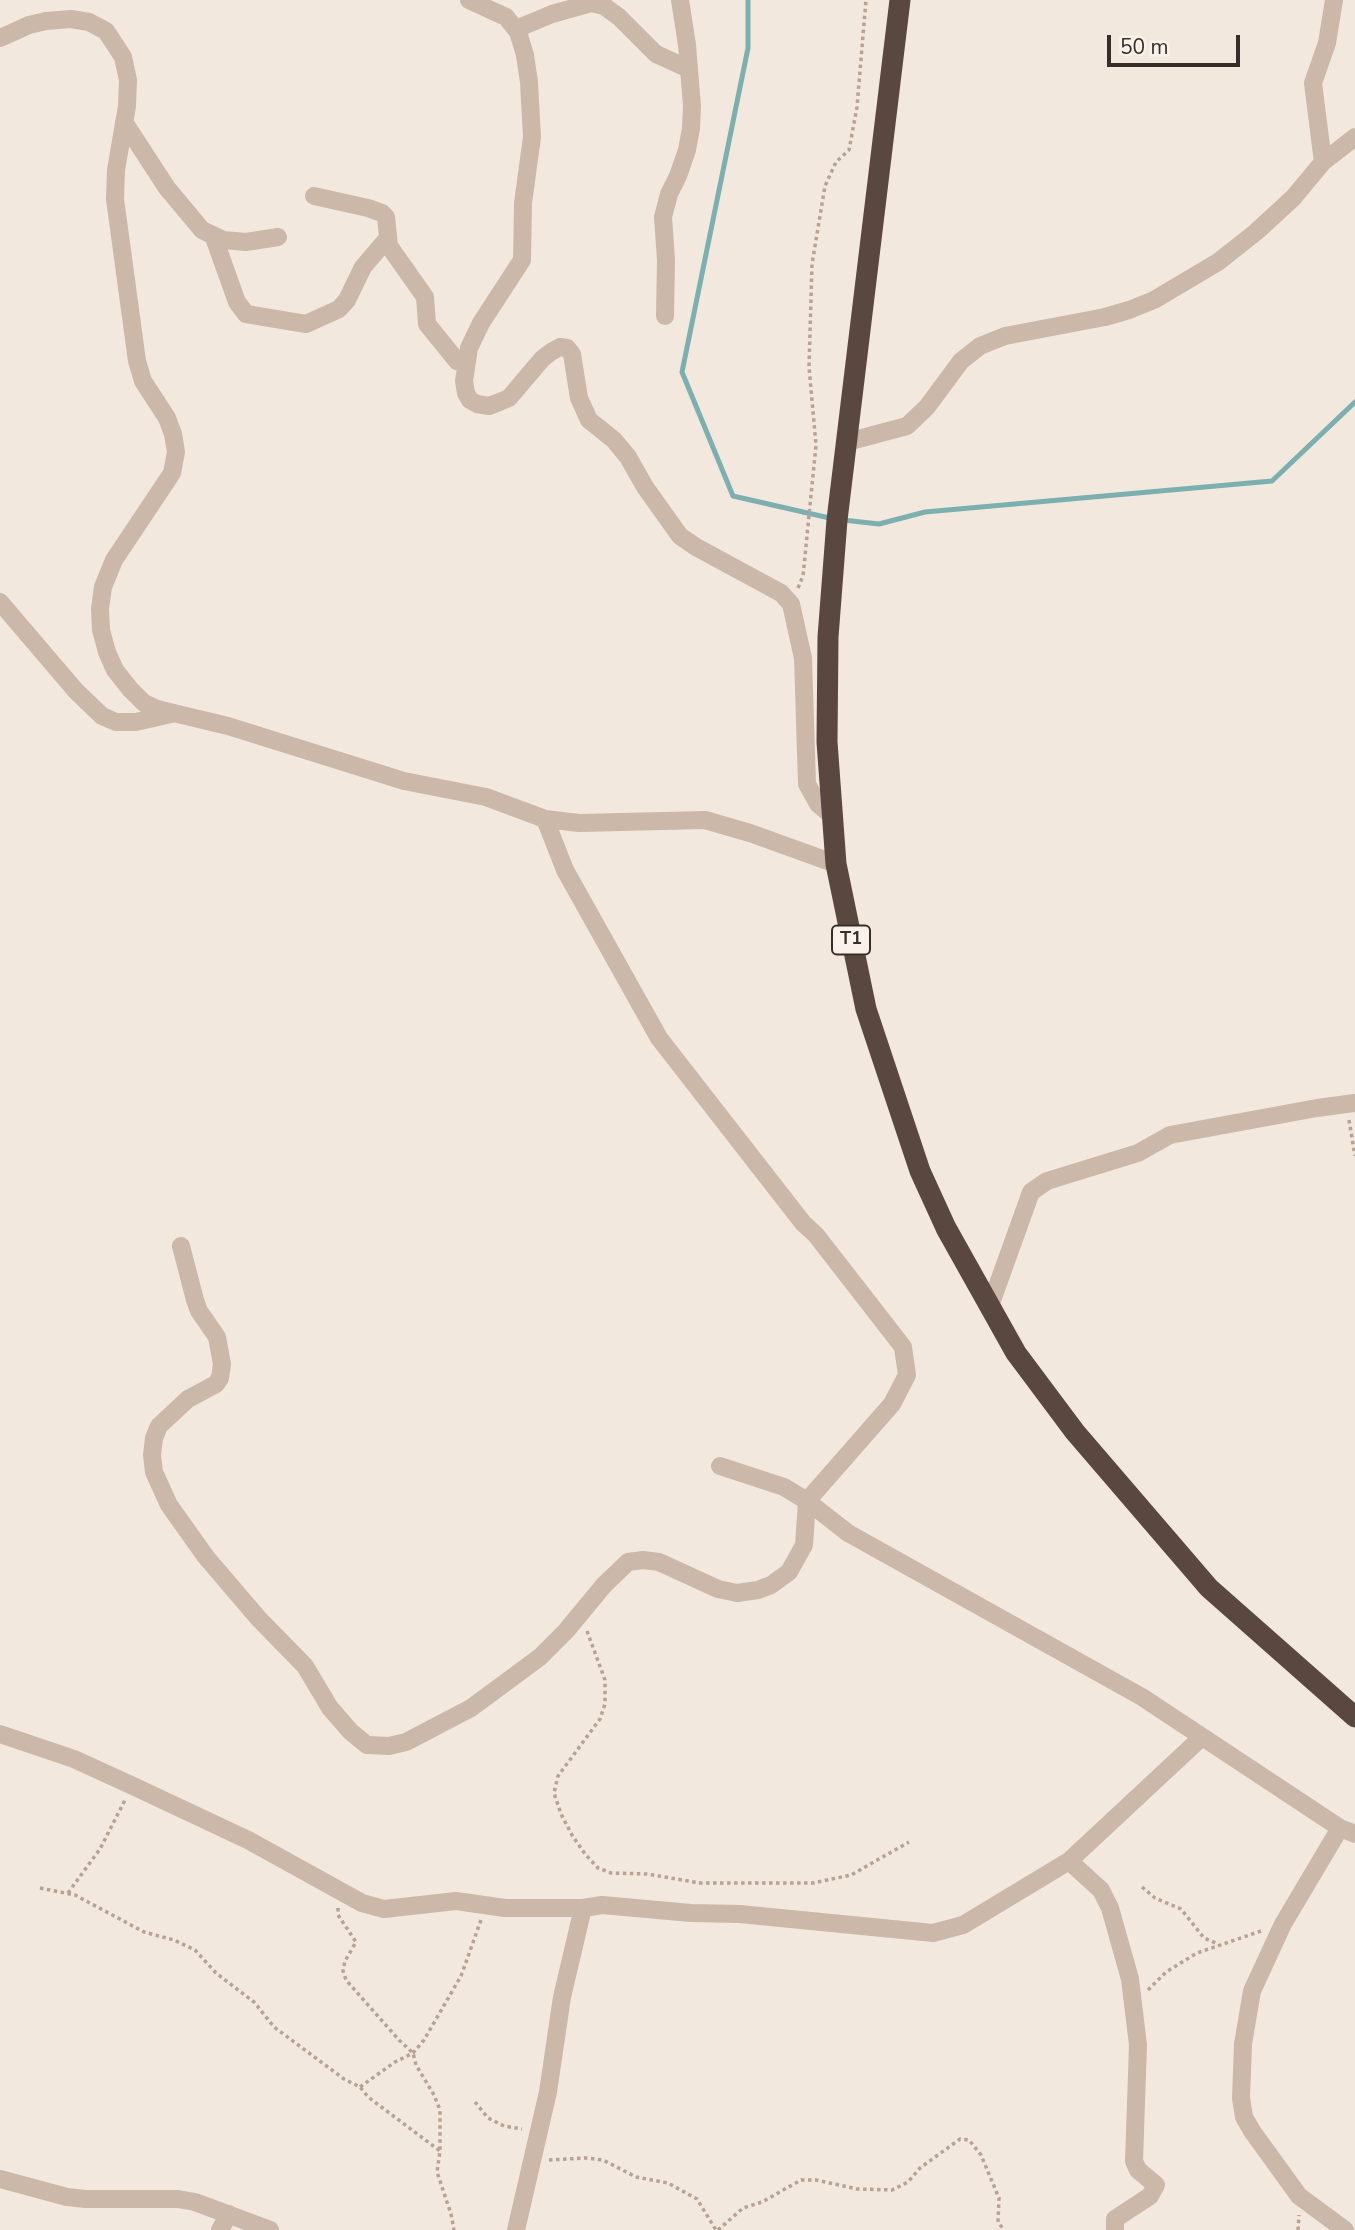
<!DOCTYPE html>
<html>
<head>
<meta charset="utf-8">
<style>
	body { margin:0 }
	#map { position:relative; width:1355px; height:2230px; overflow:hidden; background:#f3e8de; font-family:"Nunito Sans",sans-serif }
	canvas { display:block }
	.scale { position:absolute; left:1107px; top:35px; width:133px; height:32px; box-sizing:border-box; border:4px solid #382e29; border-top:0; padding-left:9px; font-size:21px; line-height:24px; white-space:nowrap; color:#382e29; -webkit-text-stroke:5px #faf2ea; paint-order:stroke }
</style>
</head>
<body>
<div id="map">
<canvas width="1355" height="2230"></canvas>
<div class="scale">50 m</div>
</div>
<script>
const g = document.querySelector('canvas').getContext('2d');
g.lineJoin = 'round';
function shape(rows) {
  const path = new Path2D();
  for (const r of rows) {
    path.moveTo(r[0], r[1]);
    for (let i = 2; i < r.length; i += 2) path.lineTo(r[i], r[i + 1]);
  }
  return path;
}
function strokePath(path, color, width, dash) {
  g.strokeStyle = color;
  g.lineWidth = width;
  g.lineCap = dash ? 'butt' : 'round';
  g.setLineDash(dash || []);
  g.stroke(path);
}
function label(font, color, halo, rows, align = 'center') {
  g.font = font + ' "Nunito Sans",sans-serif';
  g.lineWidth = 6;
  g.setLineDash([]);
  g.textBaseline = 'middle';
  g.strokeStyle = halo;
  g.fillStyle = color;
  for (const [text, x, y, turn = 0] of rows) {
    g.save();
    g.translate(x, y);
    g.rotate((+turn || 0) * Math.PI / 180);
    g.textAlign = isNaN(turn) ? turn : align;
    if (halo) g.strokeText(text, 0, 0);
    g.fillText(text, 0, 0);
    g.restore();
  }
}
const stream = shape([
	[748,0,748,48,682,372,733,496,834,519],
	[843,520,879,524,925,512,1272,481,1355,402]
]);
const path = shape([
	[798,588,803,576,816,445,809,367,812,264,825,186,836,162,849,150,857,107,866,0],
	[1349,1120,1355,1156],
	[587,1631,605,1680,605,1704,600,1719,558,1776,554,1793,561,1814,572,1835,585,1854,598,1868,611,1873,647,1874,700,1883,813,1883,851,1875,909,1842],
	[1142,1887,1155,1898,1181,1909,1204,1938,1218,1944],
	[40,1888,75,1895,144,1932,174,1940,195,1950,216,1973,254,2002,274,2027,344,2079,360,2087,368,2097,440,2151],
	[68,1893,100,1849,125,1800],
	[338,1908,338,1915,356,1942,345,1961,343,1971,346,1980,399,2040,413,2053,416,2065,434,2095,440,2110,440,2151,437,2172,451,2214,454,2230],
	[1148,1990,1166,1972,1197,1953,1261,1931],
	[360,2087,395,2062,413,2053,424,2040,461,1976,481,1920],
	[475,2102,488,2118,504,2126,522,2129],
	[549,2160,586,2158,603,2160,636,2177,668,2183,697,2199,716,2230],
	[718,2230,743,2208,762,2202,801,2180,816,2180,857,2189,892,2190,908,2182,920,2168,960,2139,969,2140,981,2155,999,2198,998,2222,1004,2230],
	[1298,2230,1299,2215]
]);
const minor = shape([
	[469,0,506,17,518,32,525,55,529,82,532,137,523,203,522,260,481,323,469,348,464,381,466,393,470,400,477,404,489,406,497,403,509,398,542,359,551,352,560,347,567,348,572,354,579,398,589,420,614,440,628,457,645,487,680,536,696,547,781,593,791,604,803,658,807,784,818,804,831,815],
	[516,29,552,14,591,3,604,6,619,17,656,54,689,69],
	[0,38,29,25,46,21,71,19,89,22,106,31,123,57,128,80,127,106,116,170,115,199,137,361,143,381,167,418,173,434,176,452,172,473,114,560,103,587,100,609,101,630,107,652,115,670,130,689,144,703,157,709,228,726,404,781,486,797,545,819,579,823,705,820,750,833,836,864],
	[124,122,167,188,202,230,223,240,246,242,278,237],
	[1323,162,1313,83,1327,43,1334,0],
	[314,196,368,208,382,213,386,217,389,246,425,297,427,324,457,361,465,364],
	[213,235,237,302,246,314,306,324,339,309,347,300,363,267,387,239],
	[665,316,666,260,663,217,669,194,678,176,687,150,691,128,692,106,687,45,680,0],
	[847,442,907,426,927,407,961,361,980,346,1005,336,1105,317,1129,310,1154,300,1218,262,1256,232,1293,198,1323,162,1355,137],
	[0,602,76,691,102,716,116,722,136,722,171,714],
	[181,1246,195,1300,199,1311,217,1337,222,1364,220,1378,216,1384,188,1399,159,1426,154,1438,152,1455,154,1472,169,1505,206,1557,259,1619,305,1666,330,1708,351,1732,367,1745,389,1746,406,1742,471,1708,540,1657,566,1631,604,1585,628,1562,643,1560,659,1562,718,1589,737,1593,758,1590,771,1585,789,1572,804,1545,807,1501,892,1404,907,1375,903,1347,816,1235,803,1223,659,1038,565,870,545,819],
	[990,1306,1031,1192,1047,1181,1138,1153,1170,1135,1317,1108,1355,1103],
	[720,1466,784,1487,807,1501,848,1533,1142,1697,1340,1828,1355,1834],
	[0,1734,74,1759,133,1786,248,1840,362,1903,384,1909,456,1901,505,1908,583,1908,602,1905,691,1913,740,1914,933,1933,963,1925,1069,1861,1202,1737],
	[1340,1828,1283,1924,1252,1991,1243,2044,1241,2098,1244,2117,1252,2131,1299,2196,1345,2230],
	[1069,1861,1101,1890,1110,1908,1130,1979,1138,2045,1134,2161,1138,2170,1156,2185,1150,2196,1115,2219,1115,2230],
	[0,2179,67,2197,86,2199,178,2199,195,2202,270,2230],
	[220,2230,229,2214],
	[516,2230,548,2092,562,1997,583,1908]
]);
const highway = shape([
	[900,0,837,520,828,637,827,742,836,864,866,1009,920,1171,946,1228,1016,1353,1075,1432,1209,1588,1355,1717]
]);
const shields = [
	[851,940,38]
];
const shieldNames = [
	["T1",851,940]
];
strokePath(stream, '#7cafb0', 5);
strokePath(path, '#b7a293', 3.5, [3.5, 3.5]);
strokePath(minor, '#cbb8a9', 18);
strokePath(highway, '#594740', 21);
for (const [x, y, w] of shields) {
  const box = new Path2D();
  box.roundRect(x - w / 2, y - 14.5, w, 29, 5);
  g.fillStyle = '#faf2ea';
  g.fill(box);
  strokePath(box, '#382e29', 2);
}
label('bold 18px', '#382e29', null, shieldNames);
</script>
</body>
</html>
